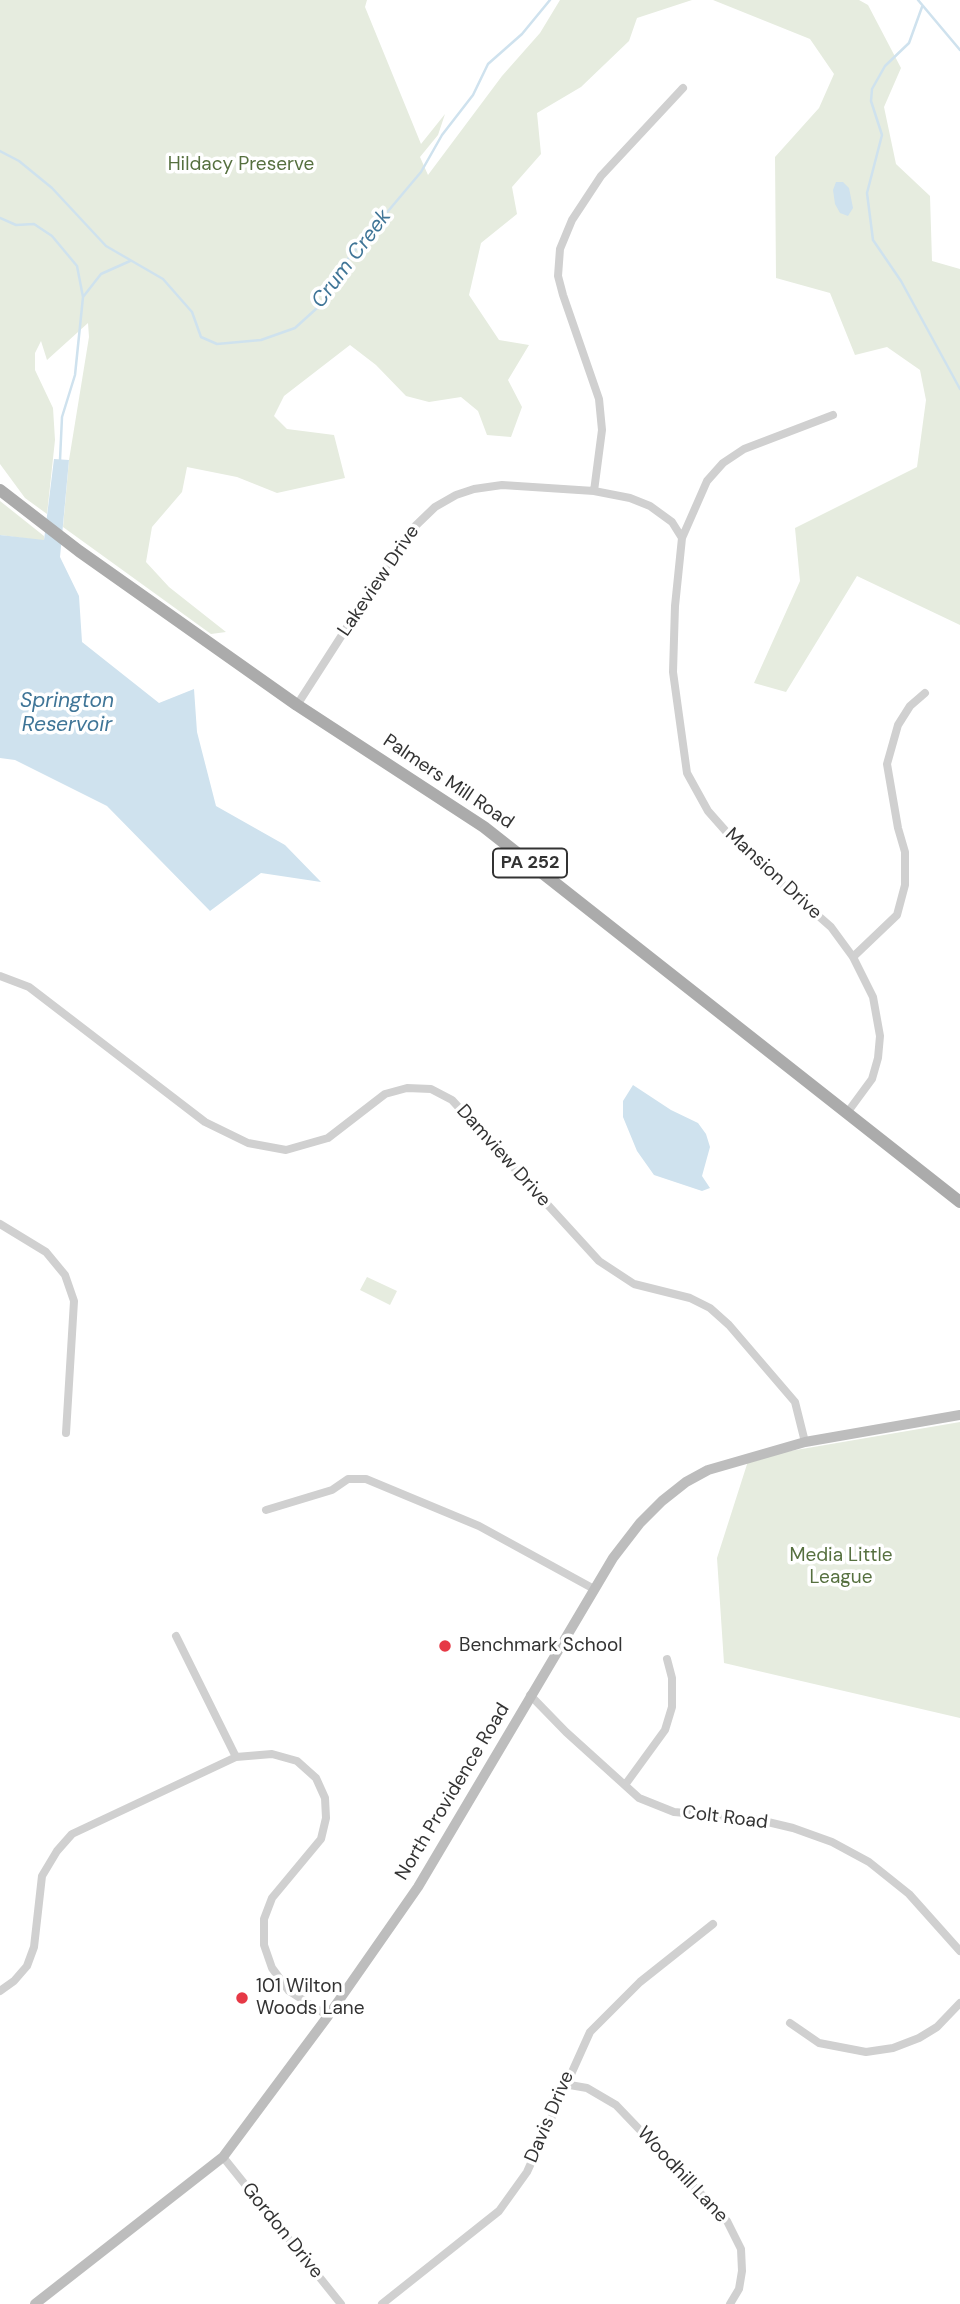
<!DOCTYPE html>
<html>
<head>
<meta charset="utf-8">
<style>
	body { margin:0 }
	canvas { display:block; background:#fff }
</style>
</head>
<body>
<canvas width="960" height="2304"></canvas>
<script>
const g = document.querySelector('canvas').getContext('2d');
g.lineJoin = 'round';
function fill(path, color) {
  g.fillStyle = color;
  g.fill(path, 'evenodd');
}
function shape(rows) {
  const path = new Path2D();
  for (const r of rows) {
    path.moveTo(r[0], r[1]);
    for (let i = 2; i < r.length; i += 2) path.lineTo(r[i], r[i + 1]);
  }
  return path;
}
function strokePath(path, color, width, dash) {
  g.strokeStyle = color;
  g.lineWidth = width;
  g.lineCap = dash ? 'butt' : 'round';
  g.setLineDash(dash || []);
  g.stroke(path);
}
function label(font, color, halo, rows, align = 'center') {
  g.font = font + ' "DM Sans",sans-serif';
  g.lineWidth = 7;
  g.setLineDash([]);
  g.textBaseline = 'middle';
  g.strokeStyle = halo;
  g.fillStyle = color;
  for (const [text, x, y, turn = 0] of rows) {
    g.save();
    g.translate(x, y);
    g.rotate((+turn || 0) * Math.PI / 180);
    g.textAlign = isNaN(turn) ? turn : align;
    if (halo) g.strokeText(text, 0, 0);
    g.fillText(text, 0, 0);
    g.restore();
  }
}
const green = shape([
	[0,0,367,0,365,7,421,144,445,114,438,135,420,157,428,175,502,76,540,33,560,0,692,0,637,18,629,41,581,87,537,113,541,154,512,187,517,214,481,243,469,295,499,340,529,345,508,380,522,407,511,437,487,435,478,411,461,397,429,402,406,396,376,365,350,345,284,396,274,416,287,429,334,435,345,478,277,493,237,477,187,467,182,492,152,527,146,562,169,587,226,632,211,634,63,527,69,460,89,337,88,323,47,360,41,341,35,353,35,370,53,408,55,440,47,514,25,498,0,464],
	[713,0,859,0,868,5,901,68,884,107,896,164,930,196,932,261,960,269,960,625,857,576,786,692,754,683,800,581,795,528,917,467,926,400,920,370,887,347,855,355,830,293,776,278,775,157,819,108,834,74,810,39],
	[0,501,44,536,44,541,0,535],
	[367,1277,397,1291,390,1305,360,1290],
	[960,1422,960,1718,724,1663,717,1558,749,1458]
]);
const water = shape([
	[836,182,843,182,849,188,853,208,848,216,840,213,835,204,833,190],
	[54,459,69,460,60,557,79,596,82,642,159,703,194,689,197,732,216,806,285,845,321,882,261,873,210,911,107,806,15,760,0,758,0,535,44,540],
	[633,1085,671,1110,698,1123,706,1134,710,1147,702,1176,710,1188,702,1191,654,1175,637,1151,623,1117,623,1101]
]);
const stream = shape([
	[918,0,960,50],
	[922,7,909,43,885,66,872,89,871,101,882,135,867,193,873,240,901,281,960,389],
	[0,151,19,161,52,188,106,246,163,279,192,312,201,337,217,344,261,340,295,328,327,299,336,273,421,172,442,135,473,95,488,64,522,34,550,0],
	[0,218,16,225,34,224,52,236,77,266,83,297],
	[60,460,62,417,75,375,83,297,101,274,130,261]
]);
const minor = shape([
	[594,491,602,430,599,399,563,295,558,276,560,249,572,220,601,176,683,88],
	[682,538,675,606,673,672,687,773,708,811,738,845,831,927,853,957,873,997,880,1036,878,1058,872,1079,847,1113],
	[297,705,407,534,435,507,456,495,474,489,502,485,594,491,630,498,650,506,672,522,682,538,707,481,723,463,744,449,833,415],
	[853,957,897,915,905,885,905,852,898,828,887,764,898,725,910,706,925,693],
	[0,976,29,987,205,1122,248,1143,286,1150,328,1138,385,1094,407,1088,431,1089,452,1100,599,1261,634,1284,690,1298,710,1308,729,1325,795,1402,805,1442],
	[0,1224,46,1252,65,1275,74,1301,66,1433],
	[266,1510,332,1490,348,1479,366,1479,479,1526,594,1589],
	[176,1636,236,1757],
	[530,1695,566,1732,639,1798,674,1812,755,1819,793,1828,832,1842,869,1862,909,1894,960,1951],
	[625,1785,665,1730,672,1707,672,1678,667,1659],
	[0,1991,14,1981,27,1966,34,1947,42,1876,57,1851,72,1834,236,1757,272,1754,297,1761,316,1778,325,1798,326,1818,321,1839,272,1898,264,1919,264,1945,272,1968,289,1991,328,2016],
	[790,2023,819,2043,866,2052,893,2048,919,2038,937,2027,960,2003],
	[564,2084,587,2088,616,2105,727,2221,741,2249,742,2271,739,2289,730,2304],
	[223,2157,341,2304],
	[382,2304,499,2211,527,2172,590,2032,640,1982,713,1924]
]);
const secondary = shape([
	[35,2304,223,2157,328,2016,418,1887,613,1558,640,1523,662,1501,686,1482,708,1470,805,1442,960,1415]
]);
const primary = shape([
	[0,490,79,551,297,705,484,827,960,1202]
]);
const markers = [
	[445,1646,7,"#e63946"],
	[242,1998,7,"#e63946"]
];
const shields = [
	[530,863,74]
];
const shieldNames = [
	["PA 252",530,863]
];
const parkNames = [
	["Hildacy Preserve",241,165],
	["Media Little",841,1556],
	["League",841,1578]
];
const streetNames = [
	["Lakeview Drive",379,581,-56],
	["Palmers Mill Road",448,782,34],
	["Mansion Drive",773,874,43],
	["Damview Drive",503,1156,48],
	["North Providence Road",453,1792,-59],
	["Colt Road",725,1818,7],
	["Davis Drive",550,2117,-67],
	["Woodhill Lane",682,2175,47],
	["Gordon Drive",282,2231,51]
];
const poiNames = [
	["Benchmark School",459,1646],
	["101 Wilton",256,1987],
	["Woods Lane",256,2009]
];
const waterNames = [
	["Crum Creek",352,259,-53],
	["Springton",67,701],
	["Reservoir",67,725]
];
fill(green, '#e6ecdf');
fill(water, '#cfe2ee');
strokePath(stream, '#cfe2ee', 2.5);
strokePath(minor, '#d0d0d0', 8);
strokePath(secondary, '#bdbdbd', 10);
strokePath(primary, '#ababab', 12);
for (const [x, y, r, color] of markers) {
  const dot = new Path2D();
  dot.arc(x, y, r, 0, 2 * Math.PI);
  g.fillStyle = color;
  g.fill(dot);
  strokePath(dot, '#fff', 2.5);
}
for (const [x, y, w] of shields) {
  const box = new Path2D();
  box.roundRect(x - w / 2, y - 14.5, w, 29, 5);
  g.fillStyle = '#fff';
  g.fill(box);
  strokePath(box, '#333', 2);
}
label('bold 18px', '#333', null, shieldNames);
label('19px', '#56703f', '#fff', parkNames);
label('19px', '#333', '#fff', streetNames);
label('19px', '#333', '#fff', poiNames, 'left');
label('italic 21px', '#3f7597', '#fff', waterNames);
</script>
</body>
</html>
